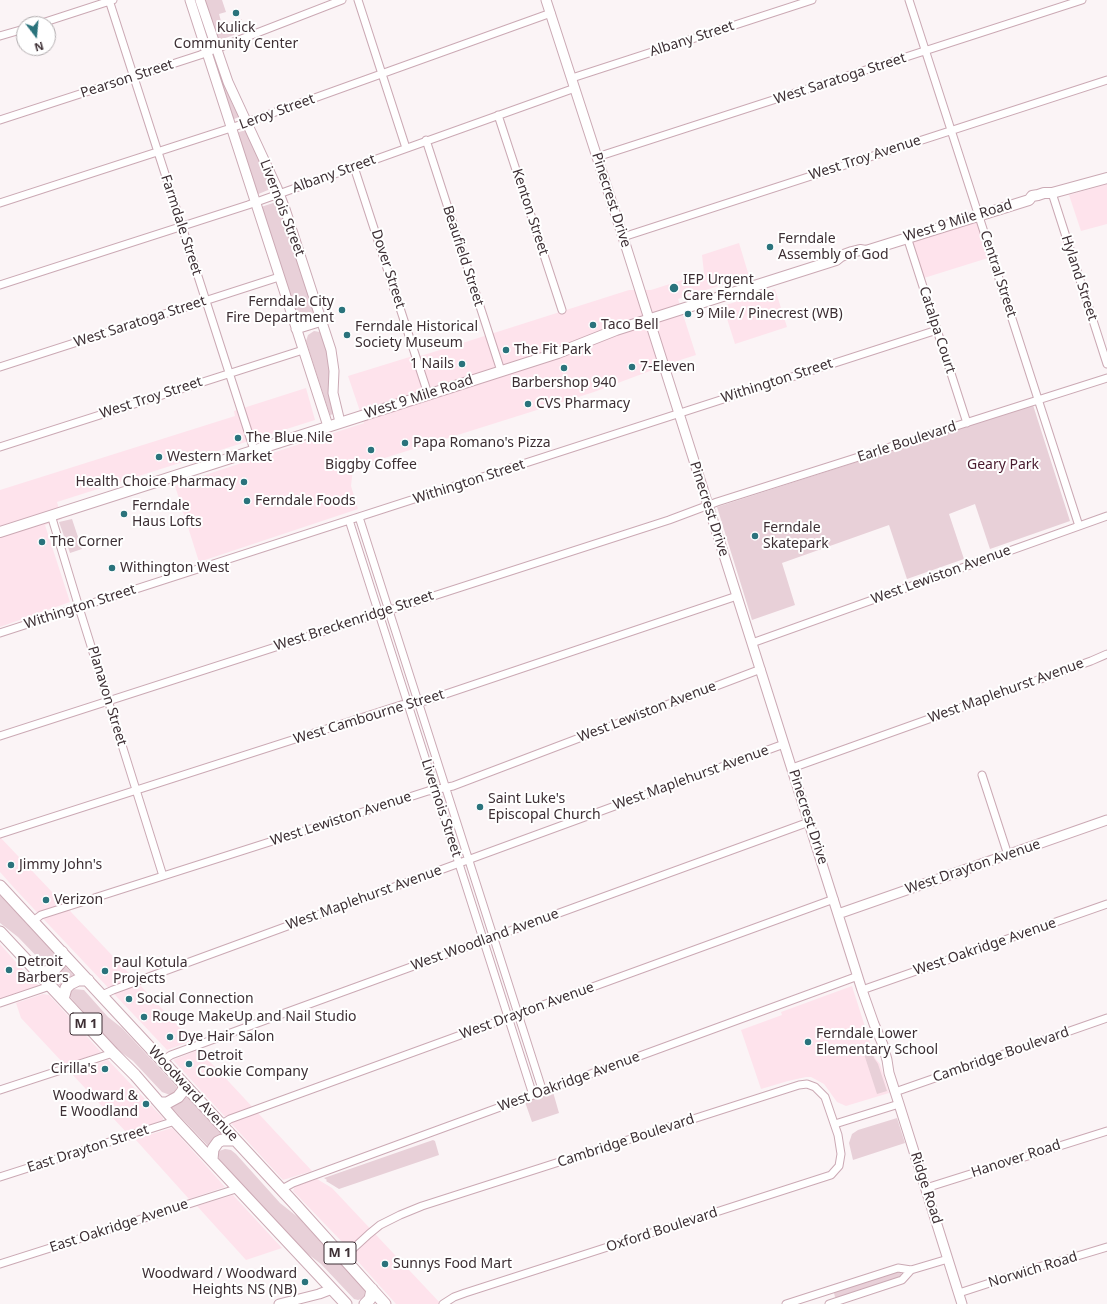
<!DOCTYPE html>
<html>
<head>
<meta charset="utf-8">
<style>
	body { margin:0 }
	#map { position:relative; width:1107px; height:1304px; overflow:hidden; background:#fbf4f6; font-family:"Noto Sans",sans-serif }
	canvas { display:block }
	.north { position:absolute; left:16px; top:16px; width:40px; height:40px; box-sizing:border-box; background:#fff; border:1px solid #b1acae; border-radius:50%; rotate:164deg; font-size:11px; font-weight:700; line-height:16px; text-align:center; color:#3d2f34 }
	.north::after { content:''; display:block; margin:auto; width:14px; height:18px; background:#2a737c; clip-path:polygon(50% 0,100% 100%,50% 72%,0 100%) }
</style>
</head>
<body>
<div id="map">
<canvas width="1107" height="1304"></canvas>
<div class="north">N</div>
</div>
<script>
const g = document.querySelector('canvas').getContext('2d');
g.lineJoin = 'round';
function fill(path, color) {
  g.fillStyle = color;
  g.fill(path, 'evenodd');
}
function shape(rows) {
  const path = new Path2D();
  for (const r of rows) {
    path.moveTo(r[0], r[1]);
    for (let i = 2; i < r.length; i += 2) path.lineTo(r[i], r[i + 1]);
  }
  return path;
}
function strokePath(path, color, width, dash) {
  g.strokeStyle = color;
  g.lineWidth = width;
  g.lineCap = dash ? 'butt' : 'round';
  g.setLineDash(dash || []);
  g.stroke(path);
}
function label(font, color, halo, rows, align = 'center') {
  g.font = font + ' "Noto Sans",sans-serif';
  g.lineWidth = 4;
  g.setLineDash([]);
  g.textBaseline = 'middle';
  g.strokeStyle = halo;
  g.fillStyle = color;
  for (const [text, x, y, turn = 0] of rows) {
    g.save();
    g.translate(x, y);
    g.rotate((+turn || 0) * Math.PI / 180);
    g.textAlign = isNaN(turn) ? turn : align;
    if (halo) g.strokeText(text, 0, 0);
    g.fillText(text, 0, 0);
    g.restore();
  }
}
const built = shape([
	[1107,184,1107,224,1081,231,1069,195],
	[973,222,977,222,988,258,924,278,912,243,916,241],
	[739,243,749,276,678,299,696,355,671,363,594,392,353,468,351,486,358,509,199,562,175,486,205,475,364,423,348,376,416,355,417,357,453,346,629,290,651,290,704,273,702,255],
	[775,289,787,327,735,344,723,306],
	[306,388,315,420,57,502,62,519,45,525,70,602,0,627,0,490,235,416,234,411],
	[0,837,125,969,192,1041,167,1050,16,890,0,872],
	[0,944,15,961,39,986,0,999],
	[852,986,875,1058,880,1064,889,1093,846,1106,837,1102,824,1084,811,1077,806,1077,788,1081,761,1089,741,1030,782,1015,781,1012],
	[43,994,49,995,101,1052,65,1065,21,1018,16,1003],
	[198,1050,217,1069,312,1171,283,1180,173,1060],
	[108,1060,163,1118,163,1120,127,1133,71,1073],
	[172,1128,201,1160,225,1187,189,1199,135,1139],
	[317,1179,332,1188,441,1304,396,1304,354,1257,353,1254,347,1247,293,1191,295,1186],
	[233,1195,282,1248,246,1260,197,1206]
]);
const green = shape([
	[203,0,222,0,226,12,219,14,222,25,242,19,236,27,234,35,217,41],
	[214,57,232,103,239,117,232,120,212,58],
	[246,130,273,188,256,195,236,133],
	[279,201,314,312,312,316,304,319,300,319,296,316,261,207],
	[314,331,320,332,323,335,328,352,334,414,330,415,306,341,308,335],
	[1033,405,1070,521,990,549,975,504,949,514,964,559,907,579,889,525,782,563,795,605,752,620,717,507],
	[72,519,82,549,70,553,59,522],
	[0,895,57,956,57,959,53,964,46,965,43,963,18,937,0,923],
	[65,966,76,978,61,987,49,975,58,972],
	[73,989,84,990,108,1017,122,1028,177,1087,174,1094,170,1095,162,1092,133,1061,118,1050,69,996,69,992],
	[872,1051,874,1058,878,1064,887,1091,877,1094,864,1054],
	[553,1092,559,1113,532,1122,525,1102],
	[186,1096,224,1137,210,1148,170,1106,180,1102],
	[897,1118,905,1143,853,1160,849,1143,852,1134,858,1130],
	[433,1140,435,1141,439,1155,339,1189,326,1181,327,1180,324,1178],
	[225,1149,231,1150,236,1154,280,1203,299,1218,364,1289,365,1291,364,1296,361,1299,358,1300,354,1299,321,1264,300,1248,219,1159,218,1156,219,1151],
	[898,1271,901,1272,902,1276,899,1278,838,1298,835,1297,834,1293,837,1291]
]);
const minor = shape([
	[109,0,254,450],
	[358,0,406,148],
	[909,0,1079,526],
	[39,24,113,0],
	[0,36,24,29],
	[572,78,812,0],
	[498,115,562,310],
	[0,120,200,55,342,0],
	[426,140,501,371],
	[597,157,1082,0],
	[354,167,428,394],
	[1052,193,1107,364],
	[0,203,231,128,551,13],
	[623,237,1107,80],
	[907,237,967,423],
	[0,285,248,205,575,88],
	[0,367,279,277],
	[0,447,303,350],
	[51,515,81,614,163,876],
	[359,517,543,1092],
	[349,520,533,1095],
	[0,633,937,330],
	[752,643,1107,516],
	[0,736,669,520,717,502,1107,378],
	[792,768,1091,661,1107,654],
	[982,775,1008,855],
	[0,834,401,705,425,701,737,596],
	[33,921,41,915,304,831,428,791,453,786,761,669],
	[862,990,1107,904],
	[102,995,113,990,784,744],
	[0,1003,50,986],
	[162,1061,171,1055,282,1014,809,822],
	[0,1090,113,1053],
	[895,1092,1107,1018],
	[222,1124,230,1119,834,899],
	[835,1124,899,1104],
	[0,1177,175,1121],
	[926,1188,1107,1131],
	[282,1189,293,1183,858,976],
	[344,1257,369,1234,380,1225,400,1215,422,1206,799,1085,807,1084,815,1087,825,1097,838,1135,841,1154,839,1166,831,1175,465,1293,454,1297,443,1304],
	[0,1264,239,1188],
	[959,1293,1045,1265,1054,1263,1107,1247],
	[786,1304,898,1268,911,1270,948,1259],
	[829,1304,902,1280,911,1270]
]);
const tertiary = shape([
	[190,0,328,426],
	[200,0,228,82,277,188,285,209,331,350,334,371,333,393,340,422],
	[546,0,623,237,862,990,874,1024,883,1045,887,1060,889,1073,899,1104,962,1304],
	[296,329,322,321],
	[838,914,1107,820],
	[279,1304,319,1294,332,1289]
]);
const secondary = shape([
	[0,532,558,353,616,330,836,260,841,256,852,252,860,250,866,251,1029,200,1032,196,1038,195,1044,193,1052,193,1107,178]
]);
const primary = shape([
	[0,886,293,1202,385,1304],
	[0,932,113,1053,135,1075,175,1121,346,1304],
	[38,972,45,972,55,969,61,962,62,952],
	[63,999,66,988,70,984,78,980,88,980],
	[161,1103,167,1103,178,1097,182,1092,185,1086],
	[212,1159,213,1149,218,1142,222,1140,234,1140],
	[365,1304,370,1299,372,1289]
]);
const markers = [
	[236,13,4,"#2a737c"],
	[770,247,4,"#2a737c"],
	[674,288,5,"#2a737c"],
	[342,310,4,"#2a737c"],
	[688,314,4,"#2a737c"],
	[593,325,4,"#2a737c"],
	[347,335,4,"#2a737c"],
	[506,350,4,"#2a737c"],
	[462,364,4,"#2a737c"],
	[632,367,4,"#2a737c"],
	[564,368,4,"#2a737c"],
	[528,404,4,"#2a737c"],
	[238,438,4,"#2a737c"],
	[405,443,4,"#2a737c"],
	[371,450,4,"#2a737c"],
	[159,457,4,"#2a737c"],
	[244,482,4,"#2a737c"],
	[247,501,4,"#2a737c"],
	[124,514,4,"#2a737c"],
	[755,536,4,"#2a737c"],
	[42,542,4,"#2a737c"],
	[112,568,4,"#2a737c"],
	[480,807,4,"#2a737c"],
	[11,865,4,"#2a737c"],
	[46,900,4,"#2a737c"],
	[9,970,4,"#2a737c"],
	[105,971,4,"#2a737c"],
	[129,999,4,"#2a737c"],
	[144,1017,4,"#2a737c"],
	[170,1037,4,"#2a737c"],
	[808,1042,4,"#2a737c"],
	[189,1064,4,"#2a737c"],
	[105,1069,4,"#2a737c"],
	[146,1104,4,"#2a737c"],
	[385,1264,4,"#2a737c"],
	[305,1282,4,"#2a737c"]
];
const shields = [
	[86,1024,32],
	[340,1253,32]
];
const shieldNames = [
	["M 1",86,1024],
	["M 1",340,1253]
];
const poiNames = [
	["Kulick",236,28,"center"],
	["Community Center",236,44,"center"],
	["Ferndale",778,239],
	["Assembly of God",778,255],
	["IEP Urgent",683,280],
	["Care Ferndale",683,296],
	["Ferndale City",334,302,"right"],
	["Fire Department",334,318,"right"],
	["9 Mile / Pinecrest (WB)",696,314],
	["Taco Bell",601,325],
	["Ferndale Historical",355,327],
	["Society Museum",355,343],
	["The Fit Park",514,350],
	["1 Nails",454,364,"right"],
	["7-Eleven",640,367],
	["Barbershop 940",564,383,"center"],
	["CVS Pharmacy",536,404],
	["The Blue Nile",246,438],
	["Papa Romano's Pizza",413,443],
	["Western Market",167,457],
	["Biggby Coffee",371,465,"center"],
	["Health Choice Pharmacy",236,482,"right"],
	["Ferndale Foods",255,501],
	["Ferndale",132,506],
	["Haus Lofts",132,522],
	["Ferndale",763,528],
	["Skatepark",763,544],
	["The Corner",50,542],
	["Withington West",120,568],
	["Saint Luke's",488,799],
	["Episcopal Church",488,815],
	["Jimmy John's",19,865],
	["Verizon",54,900],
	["Detroit",17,962],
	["Barbers",17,978],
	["Paul Kotula",113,963],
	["Projects",113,979],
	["Social Connection",137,999],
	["Rouge MakeUp and Nail Studio",152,1017],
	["Ferndale Lower",816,1034],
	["Elementary School",816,1050],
	["Dye Hair Salon",178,1037],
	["Detroit",197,1056],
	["Cookie Company",197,1072],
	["Cirilla's",97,1069,"right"],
	["Woodward &",138,1096,"right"],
	["E Woodland",138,1112,"right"],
	["Sunnys Food Mart",393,1264],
	["Woodward / Woodward",297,1274,"right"],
	["Heights NS (NB)",297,1290,"right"]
];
const streetNames = [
	["Albany Street",692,39,-18],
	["Pearson Street",127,79,-18],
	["West Saratoga Street",840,79,-18],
	["Leroy Street",277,112,-20],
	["West Troy Avenue",865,158,-18],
	["Albany Street",334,174,-20],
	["Pinecrest Drive",611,200,72],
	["Livernois Street",282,208,69],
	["Kenton Street",530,212,72],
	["West 9 Mile Road",958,221,-17],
	["Farmdale Street",181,225,72],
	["Beaufield Street",463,256,72],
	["Dover Street",388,269,72],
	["Central Street",998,274,72],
	["Hyland Street",1079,278,72],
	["West Saratoga Street",140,322,-18],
	["Catalpa Court",937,330,72],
	["Withington Street",777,381,-18],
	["West 9 Mile Road",419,397,-18],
	["West Troy Street",151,398,-18],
	["Earle Boulevard",907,442,-18],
	["Withington Street",469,482,-18],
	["Pinecrest Drive",709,509,72],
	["West Lewiston Avenue",941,575,-20],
	["Withington Street",80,607,-18],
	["West Breckenridge Street",354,621,-18],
	["West Maplehurst Avenue",1006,691,-20],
	["Planavon Street",107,696,73],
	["West Lewiston Avenue",647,712,-21],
	["West Cambourne Street",369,717,-17],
	["West Maplehurst Avenue",691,778,-20],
	["Livernois Street",441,808,72],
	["Pinecrest Drive",808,817,72],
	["West Lewiston Avenue",341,819,-18],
	["West Drayton Avenue",973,867,-19],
	["West Maplehurst Avenue",364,898,-20],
	["West Woodland Avenue",485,940,-20],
	["West Oakridge Avenue",985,947,-19],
	["West Drayton Avenue",527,1011,-20],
	["Cambridge Boulevard",1001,1055,-19],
	["West Oakridge Avenue",569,1082,-20],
	["Woodward Avenue",193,1094,47],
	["Cambridge Boulevard",626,1141,-18],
	["East Drayton Street",88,1149,-18],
	["Hanover Road",1016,1159,-18],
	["Ridge Road",926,1188,72],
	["East Oakridge Avenue",119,1226,-18],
	["Oxford Boulevard",662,1230,-18],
	["Norwich Road",1033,1270,-17]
];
const parkNames = [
	["Geary Park",1003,465]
];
fill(built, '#fee3ec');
fill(green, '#e8d0d8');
strokePath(minor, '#cba9b4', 9);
strokePath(tertiary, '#cba9b4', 11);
strokePath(secondary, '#cba9b4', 12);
strokePath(primary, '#cba9b4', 13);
strokePath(minor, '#fff', 7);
strokePath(tertiary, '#fff', 9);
strokePath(secondary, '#fff', 10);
strokePath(primary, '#fff', 11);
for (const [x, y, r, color] of markers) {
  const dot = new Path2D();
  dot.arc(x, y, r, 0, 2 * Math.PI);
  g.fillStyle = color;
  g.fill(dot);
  strokePath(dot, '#fff', 1.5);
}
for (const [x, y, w] of shields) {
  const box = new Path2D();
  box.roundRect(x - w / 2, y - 11, w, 22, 3);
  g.fillStyle = '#fff';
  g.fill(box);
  strokePath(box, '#3d2f34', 1);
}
label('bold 13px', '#3d2f34', null, shieldNames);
label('14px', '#3d2f34', '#fff', poiNames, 'left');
label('14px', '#3d2f34', '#fff', streetNames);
label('14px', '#491b2e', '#fff', parkNames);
</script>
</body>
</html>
